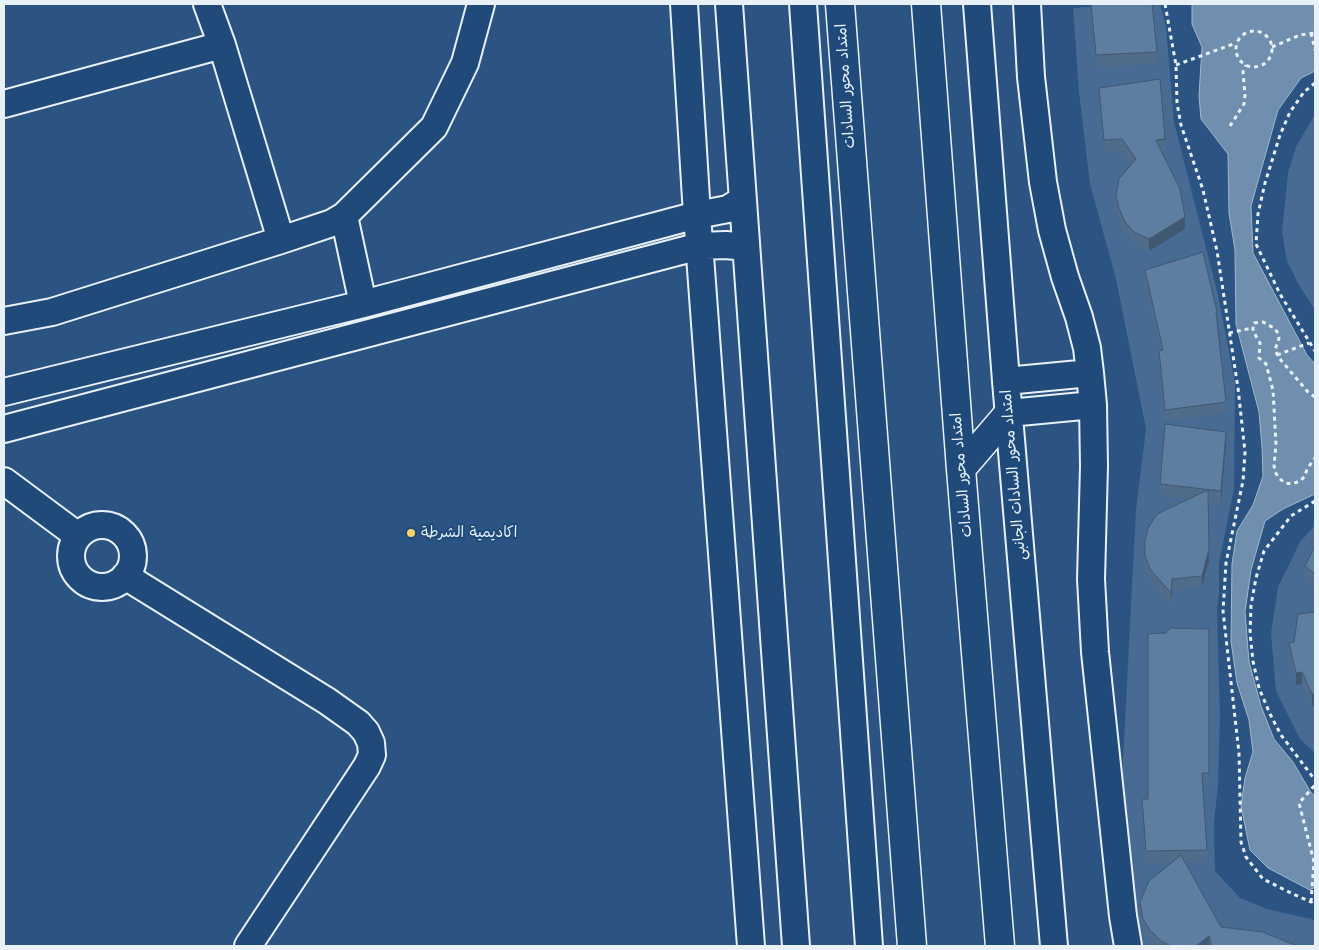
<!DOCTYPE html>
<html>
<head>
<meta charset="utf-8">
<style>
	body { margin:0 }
	#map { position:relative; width:1319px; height:950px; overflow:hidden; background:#2b5482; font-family:"Shantell Sans",sans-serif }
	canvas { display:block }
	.frame { position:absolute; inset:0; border:5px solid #e8f1f8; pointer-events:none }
</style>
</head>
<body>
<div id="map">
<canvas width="1319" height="950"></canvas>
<div class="frame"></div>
</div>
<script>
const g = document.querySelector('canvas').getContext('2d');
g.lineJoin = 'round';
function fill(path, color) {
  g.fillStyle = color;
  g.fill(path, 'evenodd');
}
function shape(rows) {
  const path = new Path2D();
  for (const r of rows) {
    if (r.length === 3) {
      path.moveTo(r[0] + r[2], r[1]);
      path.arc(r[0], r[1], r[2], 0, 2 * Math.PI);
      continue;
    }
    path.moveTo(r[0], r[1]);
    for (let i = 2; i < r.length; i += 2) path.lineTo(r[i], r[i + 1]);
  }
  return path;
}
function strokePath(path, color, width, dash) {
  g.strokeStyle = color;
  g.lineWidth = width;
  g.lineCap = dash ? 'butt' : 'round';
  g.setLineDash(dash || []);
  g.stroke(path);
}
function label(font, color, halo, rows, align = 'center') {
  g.font = font + ' "Shantell Sans","Playpen Sans Arabic",sans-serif';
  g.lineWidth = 4;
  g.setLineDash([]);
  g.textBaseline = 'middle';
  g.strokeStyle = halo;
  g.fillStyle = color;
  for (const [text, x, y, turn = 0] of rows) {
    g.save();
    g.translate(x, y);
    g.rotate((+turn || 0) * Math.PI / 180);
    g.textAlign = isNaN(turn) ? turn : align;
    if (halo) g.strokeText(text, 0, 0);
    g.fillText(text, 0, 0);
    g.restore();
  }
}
const green = shape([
	[1130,4,1160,4,1166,27,1174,122,1218,295,1235,383,1234,488,1219,564,1219,595,1217,607,1220,717,1218,785,1214,823,1215,871,1240,898,1267,909,1315,920,1315,946,1130,946,1121,798,1136,510,1146,429,1116,279,1090,184,1079,92,1073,8],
	[1315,114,1315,310,1299,285,1287,261,1282,232,1288,173,1296,147],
	[1315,525,1315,753,1300,739,1276,691,1271,634,1278,587,1300,542]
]);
const water = shape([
	[1192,4,1315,4,1315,71,1301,78,1278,110,1251,206,1253,253,1307,355,1315,364,1315,494,1283,509,1265,521,1251,570,1245,612,1249,662,1261,706,1274,739,1293,762,1310,791,1315,797,1315,887,1310,890,1268,868,1250,850,1241,806,1245,778,1253,752,1249,720,1237,683,1231,641,1232,564,1237,531,1253,505,1263,476,1262,447,1259,412,1236,324,1235,250,1229,213,1228,154,1201,119,1199,96,1202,47,1192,24,1192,4]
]);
const path = shape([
	[1165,4,1176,65,1177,103,1181,125,1203,190,1217,251,1238,388,1245,452,1243,481,1226,563,1223,611,1239,753,1241,842,1246,857,1263,879,1291,893,1311,902,1315,901],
	[1254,49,18],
	[1311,33,1315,50],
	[1272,47,1300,35,1315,33],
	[1176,65,1236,43],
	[1315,83,1304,92,1290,112,1280,135,1265,183,1258,214,1256,244,1280,294,1315,351],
	[1230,126,1244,104,1245,95,1243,72,1246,65],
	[1229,333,1252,328],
	[1277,355,1309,343],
	[1315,397,1308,392,1279,358,1275,350,1279,338,1278,333,1274,328,1263,322,1254,323,1253,325,1253,331,1260,343,1259,358,1266,364,1273,390,1276,445,1274,465,1275,472,1279,478,1285,483,1292,484,1300,481,1305,476,1307,469,1315,458],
	[1315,501,1291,516,1264,551,1256,578,1251,605,1250,633,1253,661,1259,688,1270,714,1281,735,1315,780],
	[1311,902,1314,862,1299,803,1315,785]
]);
const minor = shape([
	[207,4,222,45,281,240],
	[684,4,697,215,751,946],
	[729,4,796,946],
	[803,4,869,946],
	[977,4,1006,381,1054,946],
	[1027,4,1031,77,1043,182,1052,230,1065,277,1079,317,1087,348,1090,373,1093,405,1094,466,1091,579,1095,652,1123,916,1128,946],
	[4,104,222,45],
	[344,216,363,304],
	[4,321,52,312,281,240,332,223,344,216,434,127,465,63,481,4],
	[1006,381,1090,373],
	[4,392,363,304,697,215,728,209,742,200],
	[1009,413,1093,405],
	[4,429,700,246,726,245,746,247],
	[4,481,78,536],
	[102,556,31],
	[125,576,327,701,358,723,366,732,371,743,372,755,367,766,248,946]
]);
const major = shape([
	[840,4,912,946],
	[926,4,961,469,1000,946],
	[961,469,1009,413]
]);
const wall = shape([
	[1091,4,1157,52,1157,64,1096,67,1091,14],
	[1099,88,1165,139,1165,151,1161,152,1185,229,1149,251,1134,244,1125,234,1119,220,1116,208,1116,196,1131,164,1122,151,1104,152,1099,100],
	[1145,270,1217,324,1226,402,1226,413,1165,422,1159,363,1159,351,1161,351,1145,282],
	[1226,444,1221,503,1208,502,1209,561,1202,587,1172,591,1171,605,1150,581,1145,568,1145,553,1189,499,1160,496,1160,484],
	[1315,537,1315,586,1305,578,1305,566,1312,553,1312,542],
	[1315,612,1315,705,1312,706,1302,684,1296,685,1289,655,1289,643,1294,642],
	[1209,629,1209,785,1203,785,1207,850,1207,862,1185,863,1221,927,1297,946,1154,946,1150,942,1143,931,1140,914,1140,902,1171,863,1146,863,1142,811,1142,799,1148,799]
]);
const shadedWall = shape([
	[1185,217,1185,229,1149,251,1149,239],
	[1226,432,1226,444,1221,503,1221,491],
	[1209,549,1209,561,1202,587,1202,576],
	[1172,579,1172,591,1171,605,1171,593],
	[1302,672,1302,684,1296,685,1296,673],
	[1315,693,1315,705,1312,706,1312,694],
	[1209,936,1209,946,1196,946]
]);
const building = shape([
	[1091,4,1152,4,1157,52,1096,55,1091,4],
	[1160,79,1165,139,1156,140,1180,189,1185,217,1149,239,1134,232,1125,222,1119,208,1116,196,1119,179,1136,159,1122,139,1104,140,1099,88,1160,79],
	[1203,252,1217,312,1216,312,1226,402,1165,410,1159,351,1163,350,1145,270,1203,252],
	[1165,424,1226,432,1221,491,1160,484,1165,424],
	[1208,490,1209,549,1202,576,1172,579,1171,593,1150,569,1145,556,1145,541,1148,528,1157,514,1208,490],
	[1315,537,1315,544,1312,542,1315,537],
	[1315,546,1315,574,1305,566,1315,546],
	[1315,612,1315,693,1312,694,1302,672,1296,673,1289,643,1294,642,1298,614,1315,612],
	[1170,628,1209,629,1209,773,1202,773,1207,850,1146,851,1142,799,1148,799,1148,634,1166,633,1170,628],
	[1181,855,1221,927,1263,932,1297,946,1212,946,1209,936,1196,946,1171,946,1161,941,1150,930,1143,919,1140,902,1149,881,1181,855]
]);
const markers = [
	[411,533,5,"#ffd166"]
];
const streetNames = [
	["امتداد محور السادات",846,86,-94],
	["امتداد محور السادات",962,475,-95],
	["امتداد محور السادات الجانبى",1014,475,-95]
];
const poiNames = [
	["اكاديمية الشرطة",421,533]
];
fill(green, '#476b93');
fill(water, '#708ead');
strokePath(water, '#a0b6cb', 1);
strokePath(minor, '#e8f1f8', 30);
strokePath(major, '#e8f1f8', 31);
strokePath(path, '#e8f1f8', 3, [4, 4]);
strokePath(minor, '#1f4a7a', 26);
strokePath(major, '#1f4a7a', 28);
fill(wall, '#506c8a');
fill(shadedWall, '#415871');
fill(building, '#5d7da1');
strokePath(building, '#415871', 1);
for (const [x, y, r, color] of markers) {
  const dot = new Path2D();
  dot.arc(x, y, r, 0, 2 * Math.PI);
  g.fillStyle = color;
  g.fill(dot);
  strokePath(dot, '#1f4a7a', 2);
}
label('15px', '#e8f1f8', '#1f4a7a', streetNames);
label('15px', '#e8f1f8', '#1f4a7a', poiNames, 'left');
</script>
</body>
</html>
